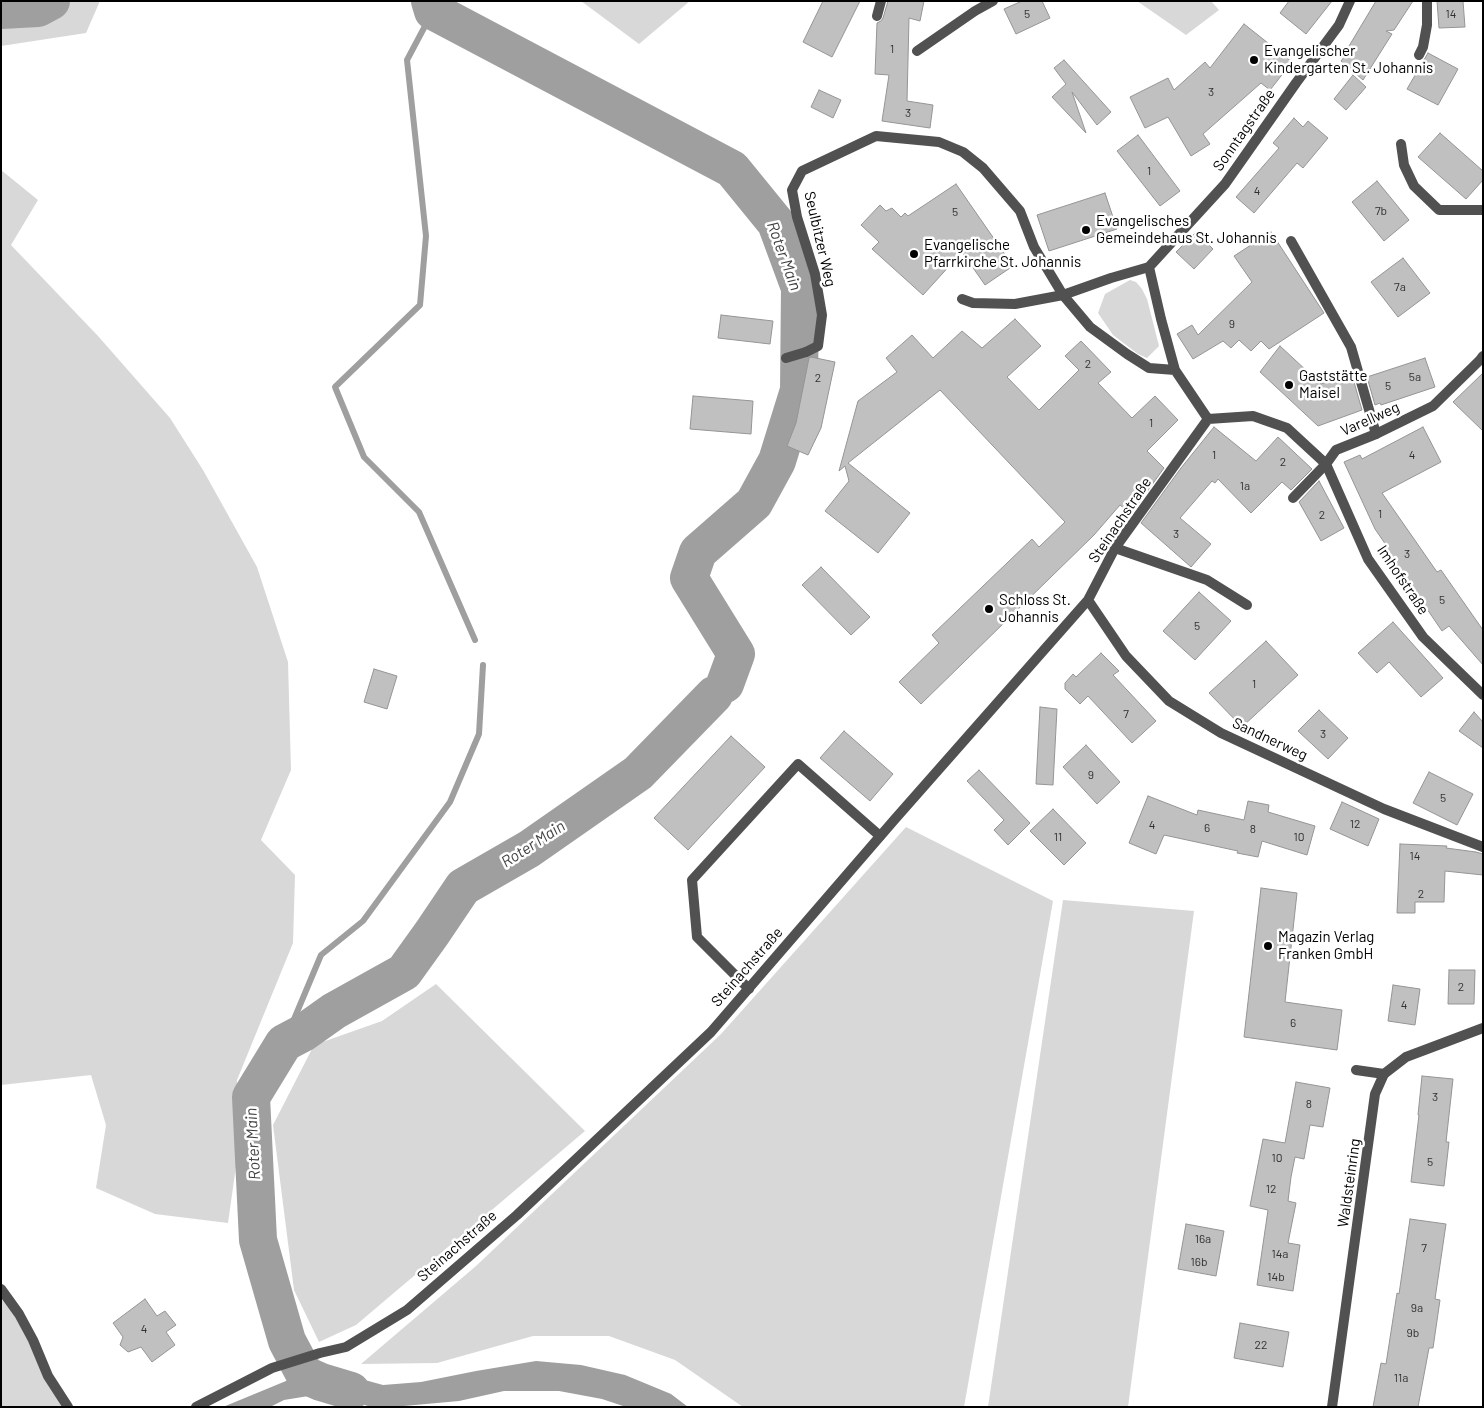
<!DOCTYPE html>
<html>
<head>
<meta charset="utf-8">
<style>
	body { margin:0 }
	#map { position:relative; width:1484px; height:1408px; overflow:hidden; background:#fff; font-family:Barlow,sans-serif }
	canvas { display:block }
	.frame { position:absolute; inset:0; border:2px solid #000; pointer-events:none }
</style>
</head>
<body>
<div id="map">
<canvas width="1484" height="1408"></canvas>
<div class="frame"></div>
</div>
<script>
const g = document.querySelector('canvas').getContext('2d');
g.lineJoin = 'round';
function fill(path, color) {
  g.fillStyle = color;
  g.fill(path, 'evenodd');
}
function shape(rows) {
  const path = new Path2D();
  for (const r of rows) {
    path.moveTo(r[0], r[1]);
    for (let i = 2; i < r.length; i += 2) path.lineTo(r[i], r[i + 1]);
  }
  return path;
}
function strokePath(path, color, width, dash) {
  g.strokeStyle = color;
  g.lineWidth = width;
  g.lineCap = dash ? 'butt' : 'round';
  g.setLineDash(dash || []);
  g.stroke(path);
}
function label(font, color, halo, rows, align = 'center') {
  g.font = font + ' Barlow,sans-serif';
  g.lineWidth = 5;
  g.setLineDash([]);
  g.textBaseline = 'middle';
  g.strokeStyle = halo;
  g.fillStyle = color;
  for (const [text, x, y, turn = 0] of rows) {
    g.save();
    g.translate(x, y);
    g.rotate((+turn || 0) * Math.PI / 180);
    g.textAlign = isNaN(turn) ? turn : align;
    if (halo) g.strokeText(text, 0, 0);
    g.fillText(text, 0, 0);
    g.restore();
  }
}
const green = shape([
	[1,1,100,1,86,33,1,46],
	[581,1,690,1,639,44],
	[1137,1,1211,1,1219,10,1186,35],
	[1,170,38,200,11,245,98,336,170,418,203,470,257,567,288,662,291,770,261,840,295,875,293,943,237,1080,237,1159,228,1223,155,1214,96,1188,106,1125,91,1075,1,1085],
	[1130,280,1136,282,1142,289,1147,299,1159,346,1147,358,1138,354,1113,335,1098,313,1105,294],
	[906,827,1053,901,964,1407,743,1407,675,1360,609,1336,533,1336,437,1363,361,1364,476,1266,721,1034],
	[1063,900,1194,911,1128,1407,988,1407],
	[436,984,585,1131,356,1325,319,1342,294,1290,273,1125,314,1045,382,1021],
	[1,1289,68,1407,1,1407]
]);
const water = shape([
	[536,1361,581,1365,625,1375,671,1394,688,1407,626,1407,602,1399,559,1391,504,1391,459,1401,404,1406,371,1407,327,1393,284,1400,270,1407,223,1407,315,1369,343,1374,383,1385,421,1382,476,1371]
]);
const stream = shape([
	[433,11,407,60,426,236,420,305,335,387,364,457,419,512,475,640],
	[284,1043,321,955,363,921,450,802,479,734,483,665]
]);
const river = shape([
	[430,1,433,11,732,169,776,223,800,288,799,390,777,461,754,503,698,552,689,578,736,654,725,684],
	[1,10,38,8,51,1],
	[351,1391,321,1382,305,1375,287,1341,258,1240,251,1097,284,1043,303,1033,334,1011,404,972,432,933,463,887,529,849,638,773,714,695]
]);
const building = shape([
	[823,1,860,1,832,57,803,42,823,1],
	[888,1,924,1,920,21,909,18,907,101,933,105,930,128,882,121,889,75,875,74,877,23,881,21,883,18,888,1],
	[1022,1,1042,1,1050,18,1016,34,1004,9,1022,1],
	[1289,1,1332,1,1306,34,1280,13,1289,1],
	[1376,1,1413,1,1394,30,1386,31,1392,34,1363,80,1341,61,1348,52,1346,51,1376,1],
	[1437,1,1463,1,1465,27,1439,28,1437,1],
	[1244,24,1292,62,1270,90,1261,83,1203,134,1210,144,1191,156,1168,117,1145,128,1130,97,1168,78,1174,90,1205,62,1210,68,1244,24],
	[1428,53,1458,69,1438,105,1407,89,1428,53],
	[1064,60,1111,112,1097,125,1072,92,1086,133,1052,97,1066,84,1054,68,1064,60],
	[1353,75,1366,87,1346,110,1334,99,1353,75],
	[819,90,841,100,833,118,811,107,819,90],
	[1294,118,1303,127,1308,121,1328,138,1303,168,1297,163,1254,213,1236,197,1279,148,1273,143,1294,118],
	[1440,133,1483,171,1483,180,1466,199,1418,157,1440,133],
	[1138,135,1180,191,1160,206,1117,151,1138,135],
	[1377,181,1409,220,1384,241,1352,202,1377,181],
	[956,184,1013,266,985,285,962,252,923,295,872,249,879,242,861,225,880,205,886,211,892,208,901,217,905,213,908,216,956,184],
	[1105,193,1117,229,1049,251,1037,215,1105,193],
	[1196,232,1213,249,1194,269,1176,252,1196,232],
	[1271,232,1324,313,1269,349,1261,341,1251,351,1239,340,1231,348,1223,341,1193,359,1177,334,1192,325,1198,335,1252,282,1234,256,1271,232],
	[1403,258,1430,293,1398,317,1371,282,1403,258],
	[721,315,773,321,770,344,718,338,721,315],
	[1015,319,1041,346,1007,377,1039,410,1079,370,1065,356,1081,341,1111,372,1098,383,1132,418,1155,396,1178,420,1147,451,1164,468,1131,514,1120,505,1094,535,921,704,899,682,939,643,932,635,1032,539,1039,547,1065,522,940,390,848,463,910,513,878,553,825,511,849,481,845,466,839,471,858,401,897,372,886,358,912,335,933,358,962,331,982,348,1015,319],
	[1280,346,1321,384,1350,374,1352,382,1354,382,1362,410,1318,426,1260,372,1280,346],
	[811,357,835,362,821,428,808,455,787,446,796,423,809,358,811,357],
	[1425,358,1435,387,1381,405,1380,403,1375,405,1367,377,1425,358],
	[1483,373,1483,431,1453,402,1483,373],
	[693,396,753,401,751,434,690,429,693,396],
	[1214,427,1256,461,1278,437,1312,469,1291,490,1282,482,1251,513,1218,479,1215,483,1212,481,1180,518,1211,544,1191,567,1141,523,1181,468,1214,427],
	[1423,427,1441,462,1382,493,1437,572,1441,570,1483,630,1483,665,1449,626,1442,631,1384,546,1386,545,1375,529,1344,462,1360,455,1362,459,1423,427],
	[1319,481,1344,528,1321,541,1299,502,1319,481],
	[821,567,870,617,851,635,802,585,821,567],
	[1199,592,1231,621,1195,660,1163,631,1199,592],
	[1393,622,1443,678,1421,697,1389,662,1377,673,1358,653,1393,622],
	[1266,641,1298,675,1242,727,1209,693,1266,641],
	[1101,653,1119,671,1113,675,1156,721,1132,743,1088,696,1080,704,1065,689,1065,683,1073,674,1076,677,1101,653],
	[374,669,397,676,387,709,364,702,374,669],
	[1040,707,1057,709,1053,785,1036,784,1040,707],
	[1319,710,1348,738,1328,759,1298,731,1319,710],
	[1474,712,1483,722,1483,748,1459,731,1474,712],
	[844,731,893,774,870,801,820,758,844,731],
	[731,736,765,767,688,850,654,818,731,736],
	[1086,745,1120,782,1097,804,1063,767,1086,745],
	[979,770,1030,823,1008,845,994,830,1004,820,967,781,979,770],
	[1429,772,1473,794,1457,825,1413,803,1429,772],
	[1148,796,1197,815,1198,810,1244,820,1248,801,1269,805,1268,812,1315,826,1307,855,1262,841,1258,857,1237,853,1238,851,1164,835,1156,854,1129,843,1148,796],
	[1342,802,1379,819,1368,846,1330,829,1342,802],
	[1053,809,1086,843,1064,865,1030,831,1053,809],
	[1400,844,1447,846,1446,848,1476,852,1483,854,1483,875,1445,871,1444,902,1415,902,1415,913,1397,913,1400,844],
	[1261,888,1297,893,1285,1002,1342,1010,1337,1050,1244,1037,1261,888],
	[1449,970,1475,970,1474,1004,1448,1004,1449,970],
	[1393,985,1420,989,1415,1025,1388,1021,1393,985],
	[1422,1076,1453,1079,1446,1142,1449,1142,1444,1186,1411,1182,1419,1115,1418,1115,1422,1076],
	[1296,1082,1330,1088,1323,1127,1310,1125,1304,1159,1295,1157,1291,1177,1288,1201,1296,1203,1288,1243,1300,1245,1293,1291,1257,1285,1268,1210,1250,1206,1263,1139,1285,1143,1296,1082],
	[1410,1219,1446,1224,1435,1299,1440,1300,1433,1348,1429,1348,1418,1407,1373,1407,1381,1363,1386,1364,1397,1293,1399,1294,1410,1219],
	[1186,1224,1224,1231,1216,1276,1178,1269,1186,1224],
	[145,1299,157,1316,165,1311,176,1325,166,1332,175,1345,152,1362,141,1347,128,1352,120,1345,123,1337,113,1323,145,1299],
	[1240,1323,1289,1332,1283,1367,1234,1358,1240,1323]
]);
const lane = shape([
	[877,16,881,1],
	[917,51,975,11,993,1],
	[1419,55,1423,47,1427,25,1427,1],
	[1401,144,1404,165,1414,186,1439,210,1483,210],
	[1291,241,1351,347,1376,434],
	[962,299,973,303,1015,304,1063,295],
	[786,358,806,352],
	[1293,498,1326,464],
	[1115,548,1207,580,1247,605],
	[749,989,697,937,692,880,798,764,880,836],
	[1356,1070,1384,1074]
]);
const street = shape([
	[1149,267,1225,184,1296,83,1339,25,1350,1],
	[1149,267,1161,319,1175,370,1208,419],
	[1063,295,1111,278,1149,267],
	[806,352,818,346,822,315,815,274,797,217,792,190,802,171,876,136,939,142,963,152,983,168,1020,211,1034,247,1063,295,1090,327,1127,354,1149,368,1175,370],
	[1208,419,1253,416,1287,428,1326,464,1368,559,1423,637,1483,695],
	[1326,464,1336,450,1376,434,1433,406,1480,360,1483,356],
	[1088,600,1126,656,1169,701,1221,733,1384,809,1483,847],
	[1,1289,19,1314,33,1340,48,1376,68,1407],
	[196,1407,272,1368,320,1353,346,1347,407,1310,517,1215,711,1032,895,819,1088,600,1115,548,1208,419],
	[1332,1407,1375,1094,1384,1074,1406,1057,1483,1028]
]);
const markers = [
	[1254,60,5,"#000"],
	[1086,230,5,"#000"],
	[914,254,5,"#000"],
	[1289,385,5,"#000"],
	[989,609,5,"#000"],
	[1268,946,5,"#000"]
];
const numberNames = [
	["5",1027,14],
	["14",1451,14],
	["1",892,49],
	["3",1211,92],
	["3",908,113],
	["1",1149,171],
	["4",1257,191],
	["7b",1381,211],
	["5",955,212],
	["7a",1400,287],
	["9",1232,324],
	["2",1088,364],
	["5a",1415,377],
	["2",818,378],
	["5",1388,386],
	["1",1151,423],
	["1",1214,455],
	["4",1412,455],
	["2",1283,462],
	["1a",1245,486],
	["1",1380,514],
	["2",1322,515],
	["3",1176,534],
	["3",1407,554],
	["5",1442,600],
	["5",1197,626],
	["1",1254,684],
	["7",1126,714],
	["3",1323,734],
	["9",1091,775],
	["5",1443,798],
	["12",1355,824],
	["4",1152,825],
	["6",1207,828],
	["8",1253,829],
	["11",1058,837],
	["10",1299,837],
	["14",1415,856],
	["2",1421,894],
	["2",1461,987],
	["4",1404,1005],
	["6",1293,1023],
	["3",1435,1097],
	["8",1309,1104],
	["10",1277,1158],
	["5",1430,1162],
	["12",1271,1189],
	["16a",1203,1239],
	["7",1424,1248],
	["14a",1280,1254],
	["16b",1199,1262],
	["14b",1276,1277],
	["9a",1417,1308],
	["4",144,1329],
	["9b",1413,1333],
	["22",1261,1345],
	["11a",1401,1378]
];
const poiNames = [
	["Evangelischer",1264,51],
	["Kindergarten St. Johannis",1264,68],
	["Evangelisches",1096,221],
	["Gemeindehaus St. Johannis",1096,238],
	["Evangelische",924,245],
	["Pfarrkirche St. Johannis",924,262],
	["Gaststätte",1299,376],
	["Maisel",1299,393],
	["Schloss St.",999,600],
	["Johannis",999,617],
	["Magazin Verlag",1278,937],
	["Franken GmbH",1278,954]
];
const streetNames = [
	["Sonntagstraße",1244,130,-55],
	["Seulbitzer Weg",820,239,77],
	["Varellweg",1370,419,-24],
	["Steinachstraße",1120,520,-56],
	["Imhofstraße",1403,580,56],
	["Sandnerweg",1270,739,25],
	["Steinachstraße",747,967,-49],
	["Waldsteinring",1349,1183,-82],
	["Steinachstraße",457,1246,-41]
];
const waterNames = [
	["Roter Main",784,256,70],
	["Roter Main",533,844,-33],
	["Roter Main",253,1144,-93]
];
fill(green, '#d8d8d8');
fill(water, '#9f9f9f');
strokePath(stream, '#9f9f9f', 6);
strokePath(river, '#9f9f9f', 38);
fill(building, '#c0c0c0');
strokePath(building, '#959595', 1);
strokePath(lane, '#515151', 10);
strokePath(street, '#515151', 10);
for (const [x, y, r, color] of markers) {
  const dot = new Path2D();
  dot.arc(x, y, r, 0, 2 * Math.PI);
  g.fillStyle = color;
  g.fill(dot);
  strokePath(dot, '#fff', 2);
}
label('12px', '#303030', null, numberNames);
label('15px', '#000', '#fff', poiNames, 'left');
label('15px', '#000', '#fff', streetNames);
label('italic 16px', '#404040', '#fff', waterNames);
</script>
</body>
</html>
